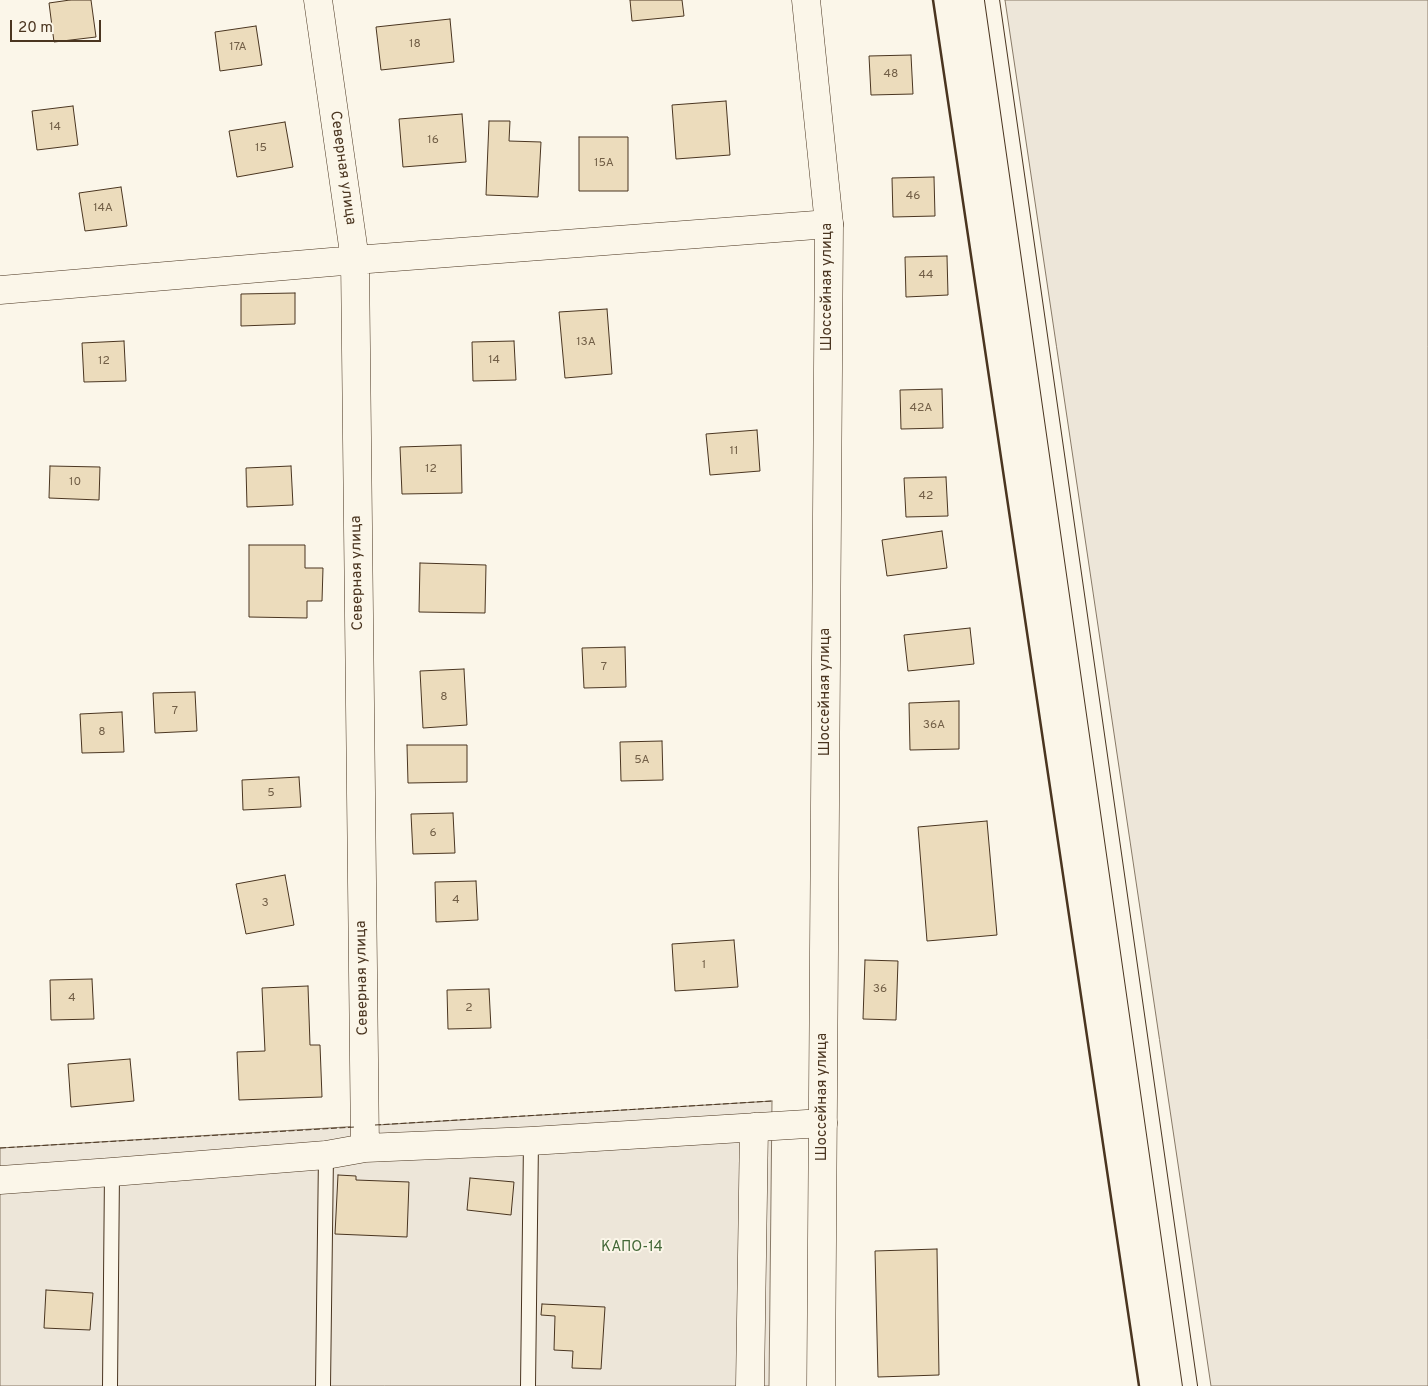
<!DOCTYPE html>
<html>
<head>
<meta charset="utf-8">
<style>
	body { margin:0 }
	#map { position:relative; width:1428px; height:1386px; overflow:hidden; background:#fbf6e9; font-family:Overpass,sans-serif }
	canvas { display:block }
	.scale { position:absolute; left:10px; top:20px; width:91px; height:22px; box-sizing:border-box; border:2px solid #4a3520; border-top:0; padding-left:6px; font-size:15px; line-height:18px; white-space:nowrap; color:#4a3520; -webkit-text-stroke:4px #fbf6e9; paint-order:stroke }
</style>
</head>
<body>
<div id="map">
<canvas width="1428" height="1386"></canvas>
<div class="scale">20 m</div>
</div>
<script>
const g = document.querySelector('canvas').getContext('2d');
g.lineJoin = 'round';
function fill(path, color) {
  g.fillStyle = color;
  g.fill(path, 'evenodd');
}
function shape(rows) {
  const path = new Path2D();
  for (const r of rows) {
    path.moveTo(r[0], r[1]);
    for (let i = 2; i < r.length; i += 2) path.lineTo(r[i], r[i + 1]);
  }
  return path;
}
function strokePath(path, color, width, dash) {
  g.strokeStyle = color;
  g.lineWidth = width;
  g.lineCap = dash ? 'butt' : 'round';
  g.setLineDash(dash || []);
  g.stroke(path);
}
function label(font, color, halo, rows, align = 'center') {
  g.font = font + ' Overpass,sans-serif';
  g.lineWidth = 4;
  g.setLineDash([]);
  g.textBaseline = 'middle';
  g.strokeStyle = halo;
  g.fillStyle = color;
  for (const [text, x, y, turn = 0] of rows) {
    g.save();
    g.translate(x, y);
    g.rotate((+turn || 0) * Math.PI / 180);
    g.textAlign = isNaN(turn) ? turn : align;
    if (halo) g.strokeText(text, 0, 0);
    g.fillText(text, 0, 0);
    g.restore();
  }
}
const green = shape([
	[1005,0,1428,0,1428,1386,1211,1386,1005,0],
	[772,1101,769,1386,0,1386,0,1148,772,1101]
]);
const building = shape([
	[70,0,91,0,96,37,54,42,49,3,70,0],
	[630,0,682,0,684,16,632,21,630,0],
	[450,19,454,62,381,70,376,27,450,19],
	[256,26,262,65,220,71,215,32,256,26],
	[911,55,913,94,871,95,869,56,911,55],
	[726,101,730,155,676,159,672,105,726,101],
	[73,106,78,145,37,150,32,111,73,106],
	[462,114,466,162,403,167,399,119,462,114],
	[489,121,510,121,509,141,541,142,538,197,486,195,489,121],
	[285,122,293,167,237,177,229,131,285,122],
	[579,137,628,137,628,191,579,191,579,137],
	[934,177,935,216,893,217,892,178,934,177],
	[121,187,127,226,85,231,79,193,121,187],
	[947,256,948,295,906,297,905,257,947,256],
	[295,293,295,324,241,326,241,294,295,293],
	[607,309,612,374,565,378,559,312,607,309],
	[124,341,126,381,84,382,82,343,124,341],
	[514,341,516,380,473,381,472,342,514,341],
	[942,389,943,428,901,429,900,390,942,389],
	[757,430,760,471,710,475,706,434,757,430],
	[461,445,462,493,402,494,400,447,461,445],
	[50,466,100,467,99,500,49,498,50,466],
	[291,466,293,505,247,507,246,468,291,466],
	[946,477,948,516,906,517,904,478,946,477],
	[942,531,947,568,887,576,882,540,942,531],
	[249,545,305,545,305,568,323,568,322,601,307,601,307,618,249,617,249,545],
	[420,563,486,565,485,613,419,612,420,563],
	[970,628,974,664,908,671,904,635,970,628],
	[625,647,626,687,584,688,582,648,625,647],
	[464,669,467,725,423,728,420,671,464,669],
	[195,692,197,731,155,733,153,693,195,692],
	[959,701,959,749,910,750,909,703,959,701],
	[122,712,124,752,82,753,80,714,122,712],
	[662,741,663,780,621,781,620,742,662,741],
	[407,745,467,745,467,782,408,783,407,745],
	[299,777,301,807,243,810,242,780,299,777],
	[453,813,455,853,413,854,411,814,453,813],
	[987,821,997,935,927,941,918,827,987,821],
	[285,875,294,925,246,934,236,884,285,875],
	[476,881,478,920,436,922,435,882,476,881],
	[734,940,738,987,675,991,672,944,734,940],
	[865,960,898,961,896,1020,863,1019,865,960],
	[92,979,94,1019,51,1020,50,980,92,979],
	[308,986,310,1045,320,1045,322,1097,239,1100,237,1052,265,1051,262,988,308,986],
	[489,989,491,1028,448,1029,447,990,489,989],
	[130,1059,134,1101,71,1107,68,1064,130,1059],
	[338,1175,356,1176,356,1180,409,1182,407,1237,335,1234,338,1175],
	[470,1178,514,1182,511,1215,467,1210,470,1178],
	[937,1249,939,1375,878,1377,875,1251,937,1249],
	[46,1290,93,1293,90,1330,44,1328,46,1290],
	[542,1304,605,1307,601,1369,572,1368,573,1351,554,1350,555,1316,541,1315,542,1304]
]);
const service = shape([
	[992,0,1190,1386],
	[110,1386,112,1172],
	[323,1386,326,1155],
	[528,1386,531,1141]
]);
const minor = shape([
	[318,0,355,260,365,1148],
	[0,290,355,260,829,224],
	[0,1180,112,1172,326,1155,365,1148,531,1141,823,1123],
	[750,1386,754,1127]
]);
const tertiary = shape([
	[806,0,829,224,821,1386]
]);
const fence = shape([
	[375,1125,772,1101],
	[0,1148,355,1127]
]);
const wall = shape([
	[933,0,1139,1386]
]);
const numberNames = [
	["18",415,45],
	["17А",238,48],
	["48",891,75],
	["14",55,128],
	["16",433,141],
	["15",261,149],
	["15А",604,164],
	["46",913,197],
	["14А",103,209],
	["44",926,276],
	["13А",586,343],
	["14",494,361],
	["12",104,362],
	["42А",921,409],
	["11",734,452],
	["12",431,470],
	["10",75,483],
	["42",926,497],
	["7",604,668],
	["8",444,698],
	["7",175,712],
	["36А",934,726],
	["8",102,733],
	["5А",642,761],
	["5",271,794],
	["6",433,834],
	["4",456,901],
	["3",265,904],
	["1",704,966],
	["36",880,990],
	["4",72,999],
	["2",469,1009]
];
const streetNames = [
	["Северная улица",342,168,82],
	["Шоссейная улица",828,287,-90],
	["Северная улица",358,573,-91],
	["Шоссейная улица",826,692,-90],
	["Северная улица",363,978,-91],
	["Шоссейная улица",823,1097,-90]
];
const parkNames = [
	["КАПО-14",632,1248]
];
fill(green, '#ede6d9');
strokePath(green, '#887966', 1);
fill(building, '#ecdcbc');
strokePath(building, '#4a3520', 1);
strokePath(service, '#4a3520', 16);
strokePath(minor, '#4a3520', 29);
strokePath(tertiary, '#4a3520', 29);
strokePath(service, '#fbf6e9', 14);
strokePath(minor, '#fbf6e9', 28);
strokePath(tertiary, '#fbf6e9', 28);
strokePath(fence, '#4a3520', 1, [6, 2.5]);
strokePath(wall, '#4a3520', 2.5);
label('12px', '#725f47', null, numberNames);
label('15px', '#4a3520', '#fbf6e9', streetNames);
label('15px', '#436837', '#fbf6e9', parkNames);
</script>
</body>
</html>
